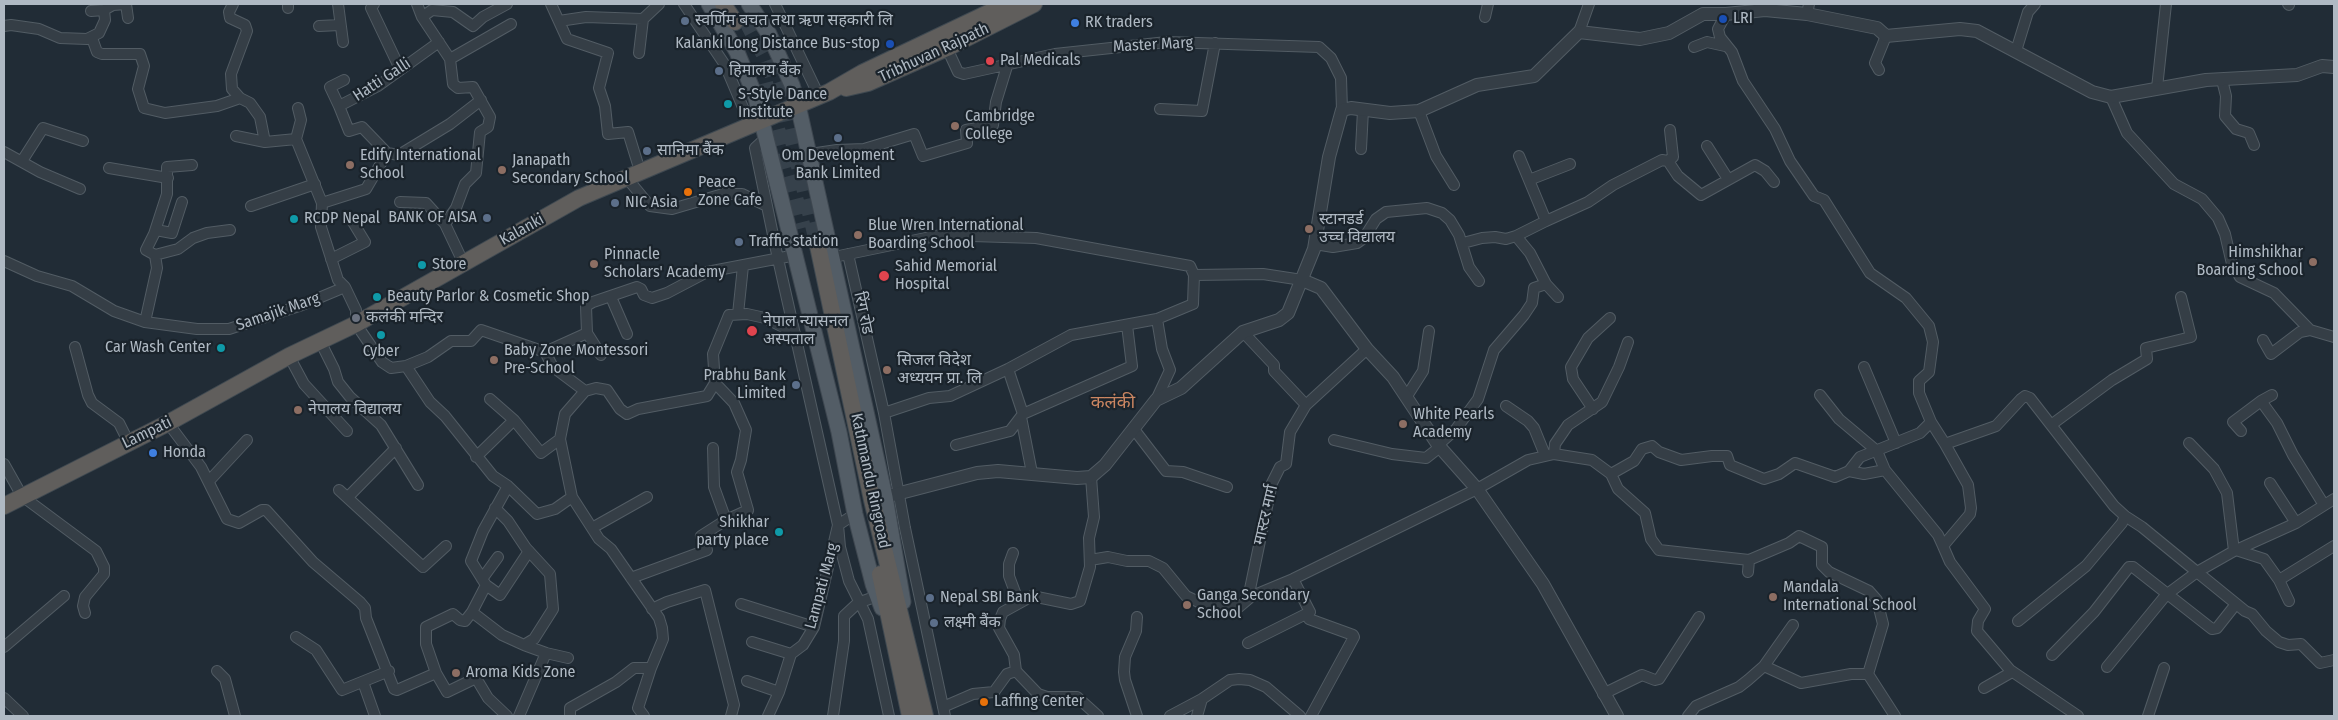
<!DOCTYPE html>
<html>
<head>
<meta charset="utf-8">
<style>
	body { margin:0 }
	#map { position:relative; width:2338px; height:720px; overflow:hidden; background:#212c36; font-family:"Fira Sans Condensed",sans-serif }
	canvas { display:block }
	.frame { position:absolute; inset:0; border:5px solid #afb9c3; pointer-events:none }
</style>
</head>
<body>
<div id="map">
<canvas width="2338" height="720"></canvas>
<div class="frame"></div>
</div>
<script>
const g = document.querySelector('canvas').getContext('2d');
g.lineJoin = 'round';
function shape(rows) {
  const path = new Path2D();
  for (const r of rows) {
    path.moveTo(r[0], r[1]);
    for (let i = 2; i < r.length; i += 2) path.lineTo(r[i], r[i + 1]);
  }
  return path;
}
function strokePath(path, color, width, dash) {
  g.strokeStyle = color;
  g.lineWidth = width;
  g.lineCap = dash ? 'butt' : 'round';
  g.setLineDash(dash || []);
  g.stroke(path);
}
function label(font, color, halo, rows, align = 'center') {
  g.font = font + ' "Fira Sans Condensed","Noto Sans Devanagari",sans-serif';
  g.lineWidth = 4.5;
  g.setLineDash([]);
  g.textBaseline = 'middle';
  g.strokeStyle = halo;
  g.fillStyle = color;
  for (const [text, x, y, turn = 0] of rows) {
    g.save();
    g.translate(x, y);
    g.rotate((+turn || 0) * Math.PI / 180);
    g.textAlign = isNaN(turn) ? turn : align;
    if (halo) g.strokeText(text, 0, 0);
    g.fillText(text, 0, 0);
    g.restore();
  }
}
const trunkTunnel = shape([
	[745,18,767,60,787,116,818,246],
	[765,83,803,228]
]);
const minor = shape([
	[233,4,229,12,230,18,245,25,247,31,231,74,232,89,240,98,250,103,260,117,265,142,296,139,322,203,321,227,338,280,345,287],
	[288,4,288,8],
	[338,4,343,42],
	[374,4,371,8,400,69],
	[417,4,422,17,450,59,453,84,458,88,473,87,490,117,488,127,480,132,476,173,465,184,456,208,445,224,463,262],
	[551,4,567,39,608,53,599,88,605,106,608,134,628,132,640,171],
	[684,4,725,65,750,124],
	[775,4,819,96],
	[2288,4,2289,5],
	[104,10,113,5,126,4,128,18],
	[1807,14,1809,4],
	[422,17,432,10,453,12,473,26,483,17,507,4],
	[1485,17,1488,4],
	[559,21,586,17,643,19,659,4],
	[4,26,11,25,39,29,60,38,87,39,99,33,105,20,104,10,91,11],
	[319,26,340,25],
	[1579,32,1589,4],
	[92,38,97,52,102,54,140,54,144,66,138,89,144,108,165,113,217,106,240,98],
	[945,44,958,72,964,74,1055,54,1167,42,1319,47,1331,58,1341,78,1342,110],
	[1694,47,1707,42,1725,46],
	[2016,51,2028,12,2035,4],
	[639,53,643,19],
	[450,59,511,24],
	[1879,70,1875,63,1886,36],
	[2222,80,2226,96,2225,116,2236,129,2249,133,2254,145],
	[2157,88,2166,4],
	[2111,97,2127,133,2174,184,2202,199,2218,218,2225,234,2232,264,2240,277,2274,293,2310,330,2334,337],
	[339,106,330,87,344,80],
	[1160,109,1202,111,1215,43],
	[1419,111,1436,156,1454,185],
	[236,136,265,142],
	[767,137,755,148,778,259,838,525,840,547,849,581,868,619,889,716],
	[296,139,301,120,298,108],
	[1707,146,1728,179],
	[1361,149,1363,110],
	[4,152,40,172,80,189],
	[387,153,399,155,450,124,481,100],
	[810,154,837,150,864,149,914,134,923,156,967,143,966,130,993,125,996,102,1008,63],
	[22,161,43,128,83,141],
	[1668,161,1673,157,1670,130],
	[109,168,168,178],
	[626,177,650,206,672,209,723,194,742,194,767,206],
	[1529,180,1570,164],
	[400,202,426,203,445,224],
	[322,203,366,189,387,153,362,127,349,131,339,106,378,86,439,42],
	[251,206,315,184],
	[1546,221,1588,202,1613,185,1662,160,1668,161,1678,176,1701,195,1755,165,1765,171,1774,182],
	[156,230,172,233,182,202],
	[1516,236,1546,221,1519,156],
	[1463,243,1482,238,1495,237,1506,239,1516,236,1530,253,1546,284,1558,297],
	[1315,244,1333,247,1357,243,1364,238,1376,219,1386,212,1427,208,1442,213,1450,220,1459,235,1469,267,1479,281],
	[848,254,884,413,905,528,945,716],
	[155,255,178,249,193,238,207,233,230,230],
	[834,257,940,235,1036,238,1190,266,1194,275,1263,274,1302,280],
	[331,259,365,242,351,219],
	[4,261,37,276,72,286,114,311,145,322,197,329,229,329,302,305,345,287,356,310,356,324,382,362,391,368,406,366,428,357,451,341,471,341,481,330,545,352,553,367,585,391],
	[611,297,627,334],
	[738,314,743,266],
	[145,322,157,268,155,255,146,250,154,234,167,194,167,167,192,165],
	[1243,332,1274,365,1274,371,1306,405],
	[587,333,601,355],
	[2263,340,2271,354,2300,332,2310,330],
	[320,341,334,369,338,382,350,397,381,425,418,485],
	[75,347,88,395,92,403,119,423,128,441],
	[545,352,587,333,586,306,593,302,637,287,641,289,644,295,652,298,667,293,707,272,796,255],
	[289,356,304,384,347,431],
	[406,366,430,402,445,416,493,476,508,486,537,514,555,509,572,497],
	[1864,367,1896,443],
	[1008,369,1023,414],
	[1820,395,1839,419,1877,451,1885,470],
	[1407,396,1423,371,1429,331],
	[490,399,514,420],
	[1156,400,1170,370,1162,349,1157,319],
	[2261,401,2272,395],
	[1506,406,1528,421,1534,428,1545,455],
	[1593,409,1573,379,1571,367,1588,338,1610,318],
	[884,413,929,398,950,396,1008,369,1071,335,1157,319,1193,304,1194,275],
	[1021,417,1032,473],
	[1931,422,1945,444,1996,426,2021,399,2025,396,2030,398,2114,506,2125,516,2142,527,2197,572,2166,595,2107,667],
	[168,423,201,467,227,519,239,523,262,510,266,510,313,562,360,602,365,608,366,618,394,689,397,690,436,673,447,692,476,678,488,698,507,716],
	[2051,425,2112,380,2147,359,2146,348,2191,337,2181,297],
	[1133,428,1166,471,1183,472,1227,487],
	[2241,431,2233,422,2261,401,2277,423,2293,455,2324,505],
	[1334,440,1392,454,1426,458,1440,447],
	[2189,443,2214,469,2227,493,2234,551],
	[1945,444,1968,485,1971,508,1970,514,1943,546,1950,562,1985,609,1978,621,1977,631,2010,670,2078,716],
	[956,445,1010,431,1023,414,1132,366,1127,325],
	[1438,445,1456,429,1478,399,1494,350,1524,315,1532,303,1534,288,1546,284],
	[713,448,714,487,726,520],
	[1554,454,1592,460,1611,474,1618,489,1645,513,1651,539,1659,550,1749,560],
	[476,457,514,420,541,453,560,439],
	[4,464,22,496,96,551,104,567,104,574,85,597,83,606,85,613],
	[1849,471,1864,474,1885,470,1938,535,1943,546],
	[1611,474,1634,461,1642,449,1652,446,1659,452,1681,460,1712,456,1727,456,1730,465,1764,479,1779,474,1795,463,1835,477,1849,471,1860,457,1920,433,1931,422,1919,393,1919,381,1929,372,1933,342,1929,326,1906,298,1870,273,1824,200,1814,196,1790,161,1775,129,1743,81,1732,52,1720,37,1718,29,1726,14],
	[209,481,247,440],
	[2270,483,2296,523],
	[339,490,423,567,446,546],
	[348,497,396,448],
	[2334,499,2296,523,2234,551,2197,572,2245,611,2252,614,2266,631,2279,642,2288,645,2301,644,2320,663,2334,660],
	[592,528,647,497],
	[2236,550,2264,559,2279,580,2334,546],
	[1013,553,1009,564,1009,576,1019,603],
	[1090,560,1108,557,1127,561,1149,561,1163,568,1186,596,1207,606,1227,602,1236,608,1239,607,1252,596,1293,579,1477,489,1528,460,1554,454,1555,444,1568,425,1602,402,1619,367,1628,342],
	[1748,572,1749,560,1789,543,1799,536,1822,547,1822,565,1829,572,1869,591,1877,600,1883,624,1868,674],
	[631,578,707,550,701,536,726,520,748,510,737,472,741,460,746,430,734,403,715,383],
	[482,579,498,557],
	[2279,580,2289,601],
	[486,585,500,595,529,551],
	[1252,596,1250,589,1272,483,1280,467,1286,464,1290,432,1306,405,1367,349],
	[741,604,814,627],
	[652,609,667,602,705,590,734,705,731,716],
	[472,612,502,635,524,645,534,639,553,609,550,574,526,548,508,521,495,508],
	[1307,615,1309,619,1353,635,1354,637,1311,716],
	[2018,621,2086,566,2122,523,2125,516],
	[296,637,316,650,342,690,389,671],
	[752,642,791,654],
	[1248,643,1310,612,1293,579],
	[524,645,546,653],
	[4,647,64,596],
	[2052,655,2094,612,2129,567,2133,567,2212,629,2217,628,2236,604],
	[1764,666,1801,683,1851,674,1868,674],
	[217,671,225,679,235,716],
	[1016,671,1014,655,999,628,1000,619,1003,612,1032,596,1071,604,1080,601,1090,567,1089,538,1094,517,1091,477],
	[1016,671,1038,694,1047,697,1077,697,1098,716],
	[436,673,426,644,426,627,453,614,460,620,465,621,472,612,486,585,471,561,483,531,508,486],
	[1868,674,1895,716],
	[747,681,779,692],
	[363,682,375,716],
	[1984,688,2012,672],
	[1603,694,1642,675,1655,680,1659,679,1699,617],
	[4,698,23,716],
	[943,707,973,694,994,692,1007,674,1016,671],
	[519,716,546,653,568,658],
	[570,716,570,708,616,682,634,668,651,668],
	[644,716,638,708,651,668,663,639,662,628,659,618,611,549,599,539,572,497,560,439,565,414,585,391,596,388,607,390,620,409,627,414,638,409,707,396,715,383,713,354,729,315,747,314,765,318,795,333],
	[768,716,779,692,791,654,803,645,814,627,838,525,855,514],
	[833,716,844,641,844,616,858,603,877,596],
	[1137,716,1125,680,1124,672,1125,657,1136,631,1137,617],
	[1170,716,1202,699,1230,680,1239,679,1250,680,1266,687,1300,716],
	[1197,716,1202,699],
	[1688,716,1696,706,1739,687,1748,680,1764,666,1793,625],
	[2148,716,2164,668]
]);
const tertiary = shape([
	[1302,280,1321,288,1367,349,1393,377,1438,445,1477,489,1543,584,1617,716],
	[885,497,977,473,998,471,1077,478,1091,477,1105,465,1156,400,1181,388,1243,332,1279,320,1288,313,1314,249,1329,157,1342,110,1351,108,1390,113,1419,111,1477,85,1534,76,1579,32,1640,39,1669,33,1703,14,1726,14,1765,10,1807,14,1877,28,1886,36,1960,29,1977,31,2092,92,2111,97,2206,80,2297,75,2322,66,2334,67]
]);
const primary = shape([
	[709,4,737,52,756,98,839,432,855,514,873,584,882,608],
	[749,4,769,34,792,85,798,105,885,497,903,602]
]);
const trunk = shape([
	[723,4,735,22],
	[846,88,868,83,947,48,1034,4],
	[818,246,872,500,925,716],
	[4,506,168,423,289,356,356,324,579,198,829,92,862,73,1007,4],
	[880,574,910,716]
]);
const markers = [
	[1723,19,5,"#1a4fb4"],
	[685,21,5,"#5c6f8a"],
	[1075,23,5,"#3f7fe0"],
	[890,44,5,"#1a4fb4"],
	[990,61,5,"#e0444e"],
	[719,71,5,"#5c6f8a"],
	[728,104,5,"#0f9aa8"],
	[955,126,5,"#8d6e63"],
	[838,138,5,"#5c6f8a"],
	[647,151,5,"#5c6f8a"],
	[350,165,5,"#8d6e63"],
	[502,170,5,"#8d6e63"],
	[688,192,5,"#e8710a"],
	[615,203,5,"#5c6f8a"],
	[487,218,5,"#5c6f8a"],
	[294,219,5,"#0f9aa8"],
	[1309,229,5,"#8d6e63"],
	[858,235,5,"#8d6e63"],
	[739,242,5,"#5c6f8a"],
	[2313,262,5,"#8d6e63"],
	[594,264,5,"#8d6e63"],
	[422,265,5,"#0f9aa8"],
	[884,276,6,"#e0444e"],
	[377,297,5,"#0f9aa8"],
	[356,318,5,"#6b7280"],
	[752,331,6,"#e0444e"],
	[381,335,5,"#0f9aa8"],
	[221,348,5,"#0f9aa8"],
	[494,360,5,"#8d6e63"],
	[887,370,5,"#8d6e63"],
	[796,385,5,"#5c6f8a"],
	[298,410,5,"#8d6e63"],
	[1403,424,5,"#8d6e63"],
	[153,453,5,"#3f7fe0"],
	[779,532,5,"#0f9aa8"],
	[1773,597,5,"#8d6e63"],
	[930,598,5,"#5c6f8a"],
	[1187,605,5,"#8d6e63"],
	[934,623,5,"#5c6f8a"],
	[456,673,5,"#8d6e63"],
	[984,702,5,"#e8710a"]
];
const poiNames = [
	["LRI",1733,19],
	["स्वर्णिम बचत तथा ऋण सहकारी लि",695,21],
	["RK traders",1085,23],
	["Kalanki Long Distance Bus-stop",880,44,"right"],
	["Pal Medicals",1000,61],
	["हिमालय बैंक",729,71],
	["S-Style Dance",738,95],
	["Institute",738,113],
	["Cambridge",965,117],
	["College",965,135],
	["सानिमा बैंक",657,151],
	["Edify International",360,156],
	["School",360,174],
	["Om Development",838,156,"center"],
	["Bank Limited",838,174,"center"],
	["Janapath",512,161],
	["Secondary School",512,179],
	["Peace",698,183],
	["Zone Cafe",698,201],
	["NIC Asia",625,203],
	["BANK OF AISA",477,218,"right"],
	["RCDP Nepal",304,219],
	["स्टानडर्ड",1319,220],
	["उच्च विद्यालय",1319,238],
	["Blue Wren International",868,226],
	["Boarding School",868,244],
	["Traffic station",749,242],
	["Himshikhar",2303,253,"right"],
	["Boarding School",2303,271,"right"],
	["Pinnacle",604,255],
	["Scholars' Academy",604,273],
	["Store",432,265],
	["Sahid Memorial",895,267],
	["Hospital",895,285],
	["Beauty Parlor & Cosmetic Shop",387,297],
	["कलंकी मन्दिर",366,318],
	["नेपाल न्यासनल",763,322],
	["अस्पताल",763,340],
	["Car Wash Center",211,348,"right"],
	["Baby Zone Montessori",504,351],
	["Pre-School",504,369],
	["Cyber",381,352,"center"],
	["सिजल विदेश",897,361],
	["अध्ययन प्रा. लि",897,379],
	["Prabhu Bank",786,376,"right"],
	["Limited",786,394,"right"],
	["नेपालय विद्यालय",308,410],
	["White Pearls",1413,415],
	["Academy",1413,433],
	["Honda",163,453],
	["Shikhar",769,523,"right"],
	["party place",769,541,"right"],
	["Mandala",1783,588],
	["International School",1783,606],
	["Ganga Secondary",1197,596],
	["School",1197,614],
	["Nepal SBI Bank",940,598],
	["लक्ष्मी बैंक",944,623],
	["Aroma Kids Zone",466,673],
	["Laffing Center",994,702]
];
const streetNames = [
	["Master Marg",1153,45,-3],
	["Tribhuvan Rajpath",934,53,-25],
	["Hatti Galli",382,80,-33],
	["Kalanki",522,230,-29],
	["Samajik Marg",278,312,-19],
	["रिंग रोड",863,313,78],
	["Lampati",147,433,-26],
	["Kathmandu Ringroad",870,481,78],
	["मास्टर मार्ग",1266,515,-77],
	["Lampati Marg",822,586,-75]
];
const neighbourhoodNames = [
	["कलंकी",1113,403]
];
strokePath(trunkTunnel, '#36414b', 16, [16, 8]);
strokePath(minor, '#525c64', 12);
strokePath(tertiary, '#525c64', 14);
strokePath(primary, '#3e4750', 17);
strokePath(trunk, '#3f4951', 18);
strokePath(minor, '#353e46', 10);
strokePath(tertiary, '#353e46', 12);
strokePath(primary, '#535d66', 15);
strokePath(trunk, '#605e5c', 16);
for (const [x, y, r, color] of markers) {
  const dot = new Path2D();
  dot.arc(x, y, r, 0, 2 * Math.PI);
  g.fillStyle = color;
  g.fill(dot);
  strokePath(dot, '#1a232b', 2);
}
label('16px', '#afb9c3', '#1a232b', poiNames, 'left');
label('16px', '#afb9c3', '#1a232b', streetNames);
label('18px', '#cb8662', '#1a232b', neighbourhoodNames);
</script>
</body>
</html>
